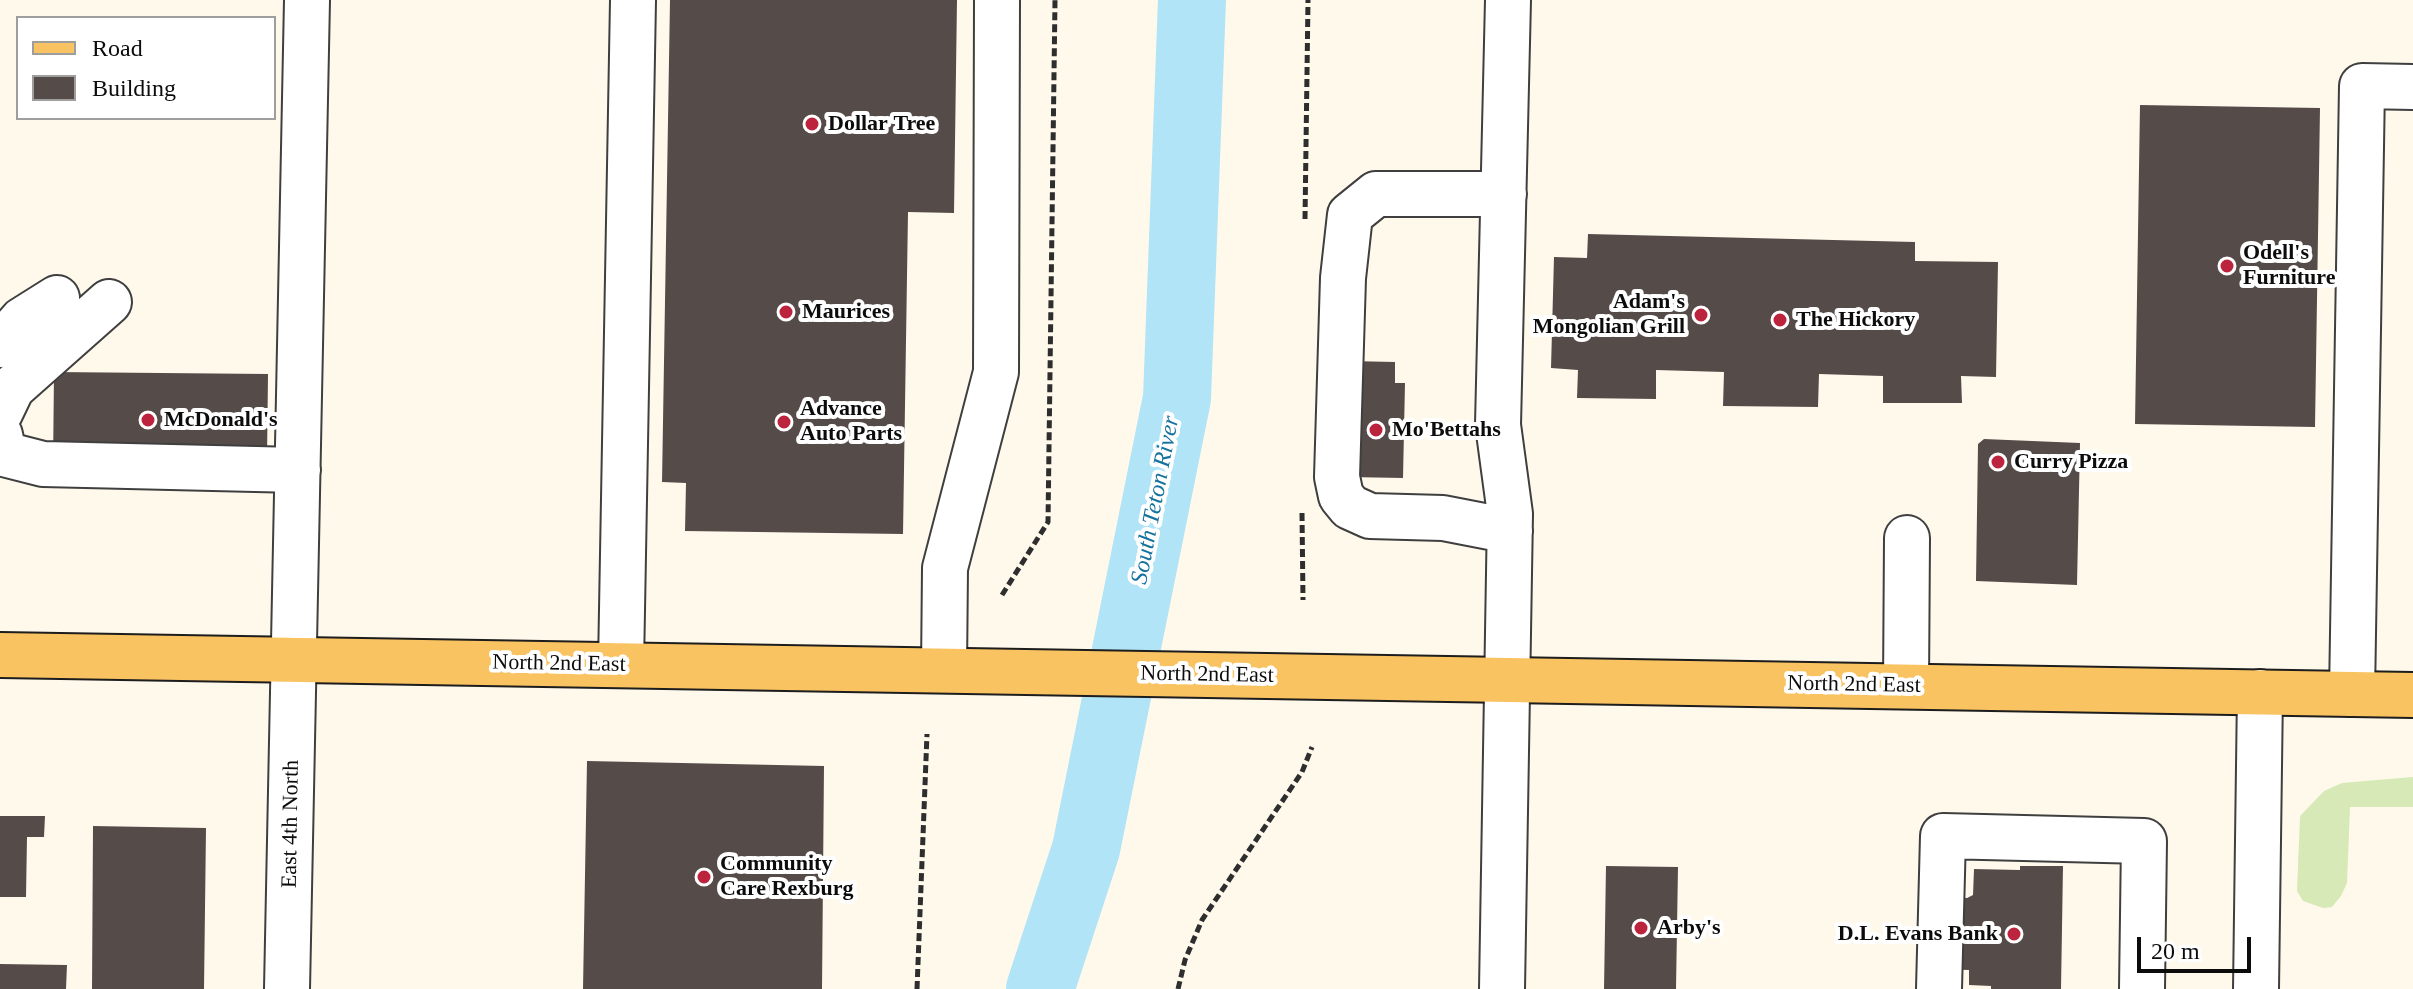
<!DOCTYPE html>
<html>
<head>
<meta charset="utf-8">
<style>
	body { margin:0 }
	#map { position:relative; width:2413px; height:989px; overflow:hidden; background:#fff9ec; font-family:Georgia,serif }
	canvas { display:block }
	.legend { position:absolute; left:16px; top:16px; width:260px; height:104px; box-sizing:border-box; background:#fff; border:2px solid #9e9e9e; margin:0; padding:10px 14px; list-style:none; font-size:24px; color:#0c0c0c }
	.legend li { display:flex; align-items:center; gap:16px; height:40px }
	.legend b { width:40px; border:2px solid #9e9e9e }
	.scale { position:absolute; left:2137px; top:937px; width:114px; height:36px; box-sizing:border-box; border:4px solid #0c0c0c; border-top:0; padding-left:10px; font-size:24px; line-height:28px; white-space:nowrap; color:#0c0c0c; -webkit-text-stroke:6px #fff; paint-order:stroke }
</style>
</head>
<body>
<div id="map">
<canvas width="2413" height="989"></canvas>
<ul class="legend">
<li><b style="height:10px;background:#f9c362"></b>Road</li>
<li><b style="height:22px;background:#554c49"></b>Building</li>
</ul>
<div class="scale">20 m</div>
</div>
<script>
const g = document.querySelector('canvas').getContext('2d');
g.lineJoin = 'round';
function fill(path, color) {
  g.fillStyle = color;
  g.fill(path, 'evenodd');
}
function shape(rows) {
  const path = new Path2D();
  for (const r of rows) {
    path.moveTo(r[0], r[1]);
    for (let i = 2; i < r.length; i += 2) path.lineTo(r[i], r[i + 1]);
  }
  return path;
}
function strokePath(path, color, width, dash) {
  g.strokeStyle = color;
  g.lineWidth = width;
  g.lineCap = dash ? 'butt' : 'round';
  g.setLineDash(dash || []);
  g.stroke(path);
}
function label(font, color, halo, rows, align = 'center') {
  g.font = font + ' Georgia,serif';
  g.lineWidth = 8;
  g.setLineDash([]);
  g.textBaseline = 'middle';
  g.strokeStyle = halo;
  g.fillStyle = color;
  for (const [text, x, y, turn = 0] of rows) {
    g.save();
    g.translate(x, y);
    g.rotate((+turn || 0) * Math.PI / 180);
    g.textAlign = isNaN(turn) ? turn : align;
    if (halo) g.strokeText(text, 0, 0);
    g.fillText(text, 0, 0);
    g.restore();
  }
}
const green = shape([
	[2413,777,2413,807,2350,807,2347,883,2341,896,2332,907,2323,908,2303,901,2297,891,2300,816,2324,791,2342,783]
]);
const river = shape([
	[1040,989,1086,849,1177,398,1192,0]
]);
const building = shape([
	[670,0,957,0,954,213,908,212,903,534,685,531,686,483,662,482],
	[2140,105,2320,108,2315,427,2135,424],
	[1588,234,1915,242,1915,261,1998,262,1996,377,1961,376,1962,403,1883,403,1883,376,1819,374,1818,407,1723,406,1724,372,1656,370,1656,399,1577,398,1578,370,1551,368,1554,257,1587,258],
	[1349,361,1395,362,1395,383,1405,383,1403,478,1347,477],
	[54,372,268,374,267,459,53,467],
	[1984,439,2080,443,2077,585,1976,581,1978,444],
	[587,761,824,766,822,989,583,989],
	[0,816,45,816,44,837,27,837,26,897,0,897],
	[93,826,206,828,204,989,92,989],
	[1606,866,1678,867,1676,989,1604,989],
	[2020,866,2063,866,2061,989,1991,989,1991,986,1969,985,1969,970,1925,969,1927,897,1967,898,1973,895,1974,869,2020,870],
	[0,964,67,965,66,989,0,989]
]);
const path = shape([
	[1305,219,1308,0],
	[1302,513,1303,600],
	[1002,595,1048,522,1055,0],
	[917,989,927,734],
	[1178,989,1185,960,1202,920,1302,772,1312,747]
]);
const minor = shape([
	[1504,194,1376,194,1350,215,1343,278,1337,477,1341,496,1350,507,1370,516,1443,518,1510,531],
	[0,345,22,320,57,298],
	[0,413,12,388,109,302],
	[0,435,4,454,43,464,298,470],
	[621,665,633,0],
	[944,670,945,568,996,372,997,0],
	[1906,686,1907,538],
	[2352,694,2362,86,2413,87],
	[287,989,307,0],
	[1502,989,1510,514,1498,425,1508,0],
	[1939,989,1943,836,2144,841,2142,989],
	[2256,989,2260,692]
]);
const major = shape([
	[0,655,2413,695]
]);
const markers = [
	[812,124,8,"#bc243d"],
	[2227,266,8,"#bc243d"],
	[786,312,8,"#bc243d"],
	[1701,315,8,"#bc243d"],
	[1780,320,8,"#bc243d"],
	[148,420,8,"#bc243d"],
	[784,422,8,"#bc243d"],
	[1376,430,8,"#bc243d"],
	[1998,462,8,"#bc243d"],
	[704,877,8,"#bc243d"],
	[1641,928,8,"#bc243d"],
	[2014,934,8,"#bc243d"]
];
const poiNames = [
	["Dollar Tree",828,124],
	["Odell's",2243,253],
	["Furniture",2243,278],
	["Adam's",1685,302,"right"],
	["Mongolian Grill",1685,327,"right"],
	["Maurices",802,312],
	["The Hickory",1796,320],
	["Advance",800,409],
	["Auto Parts",800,434],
	["McDonald's",164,420],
	["Mo'Bettahs",1392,430],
	["Curry Pizza",2014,462],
	["Community",720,864],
	["Care Rexburg",720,889],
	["Arby's",1657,928],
	["D.L. Evans Bank",1998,934,"right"]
];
const streetNames = [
	["North 2nd East",559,664,1],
	["North 2nd East",1207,675,1],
	["North 2nd East",1854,685,1],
	["East 4th North",291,824,-89]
];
const waterNames = [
	["South Teton River",1156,500,-79]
];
fill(green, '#d6e9b6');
strokePath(river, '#b0e4f6', 68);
fill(building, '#554c49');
strokePath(minor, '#3f3f3f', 48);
strokePath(major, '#1d1d1d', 48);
strokePath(path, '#2e2e2e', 5, [8, 4]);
strokePath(minor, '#fff', 44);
strokePath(major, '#f9c362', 44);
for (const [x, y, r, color] of markers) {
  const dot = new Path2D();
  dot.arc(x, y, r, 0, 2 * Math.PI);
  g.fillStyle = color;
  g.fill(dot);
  strokePath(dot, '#fff', 3);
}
label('bold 22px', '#0c0c0c', '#fff', poiNames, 'left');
label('22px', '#0c0c0c', '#fff', streetNames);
label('italic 24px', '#16729e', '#fff', waterNames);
</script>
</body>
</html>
